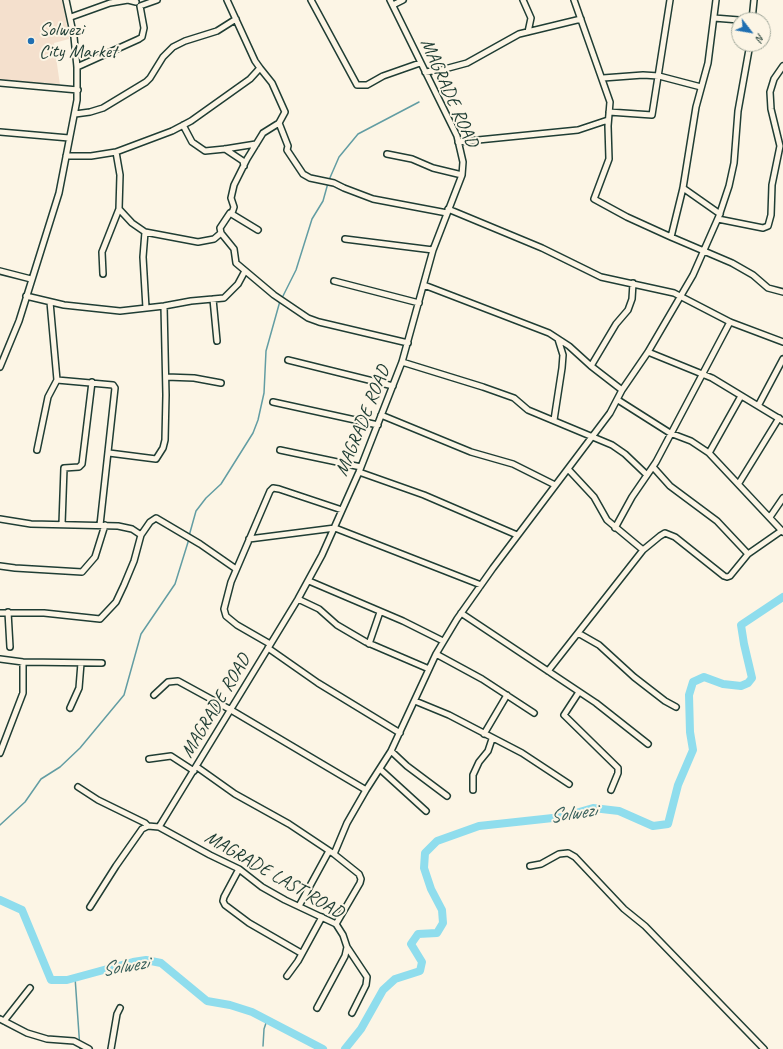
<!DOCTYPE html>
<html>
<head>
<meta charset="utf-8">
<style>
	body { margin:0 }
	#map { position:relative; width:783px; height:1049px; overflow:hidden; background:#fcf5e5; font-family:Caveat,sans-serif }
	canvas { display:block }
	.north { position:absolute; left:731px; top:12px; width:40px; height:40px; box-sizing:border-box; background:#fcf5e5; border:1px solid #a4ab9e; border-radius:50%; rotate:121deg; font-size:11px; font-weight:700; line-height:16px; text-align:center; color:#1f3d34 }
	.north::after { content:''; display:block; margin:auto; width:14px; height:18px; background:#1f6fb2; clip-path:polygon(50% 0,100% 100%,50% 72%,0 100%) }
</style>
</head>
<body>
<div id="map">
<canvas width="783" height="1049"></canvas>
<div class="north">N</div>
</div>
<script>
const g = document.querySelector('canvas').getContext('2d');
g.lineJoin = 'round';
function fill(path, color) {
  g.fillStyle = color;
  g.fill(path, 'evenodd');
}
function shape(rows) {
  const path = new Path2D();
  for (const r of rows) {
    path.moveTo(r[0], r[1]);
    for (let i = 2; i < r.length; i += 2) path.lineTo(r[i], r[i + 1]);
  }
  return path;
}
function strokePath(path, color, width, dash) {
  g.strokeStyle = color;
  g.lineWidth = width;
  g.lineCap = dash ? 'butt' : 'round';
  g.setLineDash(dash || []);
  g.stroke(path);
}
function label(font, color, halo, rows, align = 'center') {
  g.font = font + ' Caveat,sans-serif';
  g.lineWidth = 4;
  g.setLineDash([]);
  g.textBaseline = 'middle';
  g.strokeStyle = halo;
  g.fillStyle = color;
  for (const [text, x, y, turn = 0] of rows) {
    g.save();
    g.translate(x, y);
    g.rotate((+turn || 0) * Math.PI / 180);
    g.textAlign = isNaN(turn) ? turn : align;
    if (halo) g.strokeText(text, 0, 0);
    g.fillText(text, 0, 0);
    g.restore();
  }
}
const built = shape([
	[0,0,63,0,69,39,54,43,60,85,0,81]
]);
const stream = shape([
	[329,180,339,157,358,134,419,102],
	[282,298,296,270,312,219,323,201,328,183],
	[189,536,196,511,206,498,221,484,253,433,258,420,264,393,266,351,280,301],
	[0,825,25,802,41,779,60,767,80,748,124,695,141,634,175,584,189,539],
	[75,977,80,1049],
	[263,1046,264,1029,267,1020]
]);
const river = shape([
	[0,900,22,910,51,980,67,980,133,962,146,960,161,963,207,1001,230,1005,252,1012,323,1049],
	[345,1049,361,1029,383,990,395,979,420,971,422,962,411,944,418,934,437,933,443,923,442,910,431,889,424,868,425,853,437,841,479,826,562,817,593,808,619,811,653,826,668,824,678,785,693,750,690,732,689,695,693,682,704,677,723,684,741,686,748,683,752,678,744,644,741,625,783,597]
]);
const minor = shape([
	[311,0,357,85,367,85,383,76,420,63],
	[523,0,531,18,528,32],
	[574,0,610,102,608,126,609,159,594,199,627,217,671,237,683,188,696,107,708,63,716,0],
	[393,5,403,0],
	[71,17,110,3,128,0,136,2],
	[714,18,739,20],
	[752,20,754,0],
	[77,67,139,39,142,37,144,28,140,6,157,0],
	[425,72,441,70,467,63,519,34,581,19],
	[603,78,643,75,659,76,701,87],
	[0,83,78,90],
	[609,112,652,115,670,0],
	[75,114,90,112,103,108,146,82,150,78,163,57,173,47,185,41,217,31,236,19],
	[279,123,288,146,287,150,303,174,310,178,334,183,344,188,373,199,447,213],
	[183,125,192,142,205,151,225,149,256,144],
	[0,132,69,138],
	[458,142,578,130,608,120],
	[225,149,243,161,244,166],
	[116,152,120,175,119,209,132,223,145,232,198,242,214,239,221,233],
	[387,154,412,159,433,168,462,175],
	[66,156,91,156,116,152,172,131,191,121,250,79,260,68,255,61,227,0],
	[683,188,720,214],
	[448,209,542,248,601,277,674,293,730,322,783,342],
	[232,213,234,207,231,198,234,185,247,159,263,133,279,123,285,112,272,83,260,68],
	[718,219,763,228,768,226,771,215,772,185,780,146,771,109,770,92,774,79,783,66],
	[258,230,230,213,220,228,221,233,234,249,236,263,274,295,308,318,319,322,408,343],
	[145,232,143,257,146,308],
	[671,237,732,263,753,275,768,288,783,292],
	[345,239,433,250],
	[0,271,31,279],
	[103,274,102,252,119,209],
	[334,281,419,303],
	[424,285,549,333,569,346,591,366,622,390],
	[26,296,64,305,120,311,164,306,191,301,224,298,238,284,245,271],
	[213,299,217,341],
	[50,302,57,380],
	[648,352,712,378,783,421],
	[288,360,393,386],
	[402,362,483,387,514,398,528,410,612,445,625,454,647,475],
	[591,366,616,324,628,310,632,299,633,283],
	[0,367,19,321,59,193,77,100,77,67,74,37,66,0],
	[166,377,194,378,221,383],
	[618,400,670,433,691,441,709,453,783,532],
	[273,402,378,425],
	[758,406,783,359],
	[381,415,471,452,513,464,555,485],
	[554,420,562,368,563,355,558,339],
	[37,450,48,397,57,380,113,385,115,388,100,525],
	[280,450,361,467],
	[109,453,156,459,163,448,165,440,166,395,164,306],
	[709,453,741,396],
	[653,467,670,486,717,521,748,554],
	[568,469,594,497,607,520,643,550],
	[359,472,424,495,517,535],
	[739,483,779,418],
	[770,517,783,498],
	[0,519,31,524,118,526,132,529,141,535,134,561,124,585,116,602,100,619,44,613,0,613],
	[62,524,64,468,79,467,82,464,92,382],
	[615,528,632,497,656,462,730,322],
	[141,535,150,522,156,518,200,544,236,569],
	[249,539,335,528,481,585],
	[0,566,15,568,82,572,95,557,105,525],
	[309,581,403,621,443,641],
	[298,599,319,609,337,625,366,642,429,669],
	[8,612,10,647],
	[461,613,596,703,648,744],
	[578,633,599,645,634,677,665,701,676,707],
	[270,644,237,625,226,616,224,609,231,582,270,491,273,488,279,489,342,510],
	[369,644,380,612],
	[268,648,318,683,400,733],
	[436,654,482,679,534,713],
	[0,659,23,662,102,663],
	[548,671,643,550,660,536,665,533,675,537,724,576,727,577,730,576,748,554,781,531],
	[579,692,564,715,618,768,618,773,611,790],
	[154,695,168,682,178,681,231,710,366,790,391,751,436,654,457,619,493,568,610,413,622,390,648,352,693,275,719,216,729,186,734,163,738,111,750,44],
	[415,701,449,715,522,753,569,784],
	[70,708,79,688,81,663],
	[484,734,507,695],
	[391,751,407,766,447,796],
	[0,753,23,693,23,662],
	[149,759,171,756,194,771],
	[197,767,235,794,289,824,334,854,359,874,361,879,360,883,336,924],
	[381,770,426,811],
	[78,787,98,800,145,823,148,826],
	[473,790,473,775,479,762,488,751,492,739],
	[159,827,298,599,322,555,359,472,402,362,433,250,462,175,463,162,457,136,390,0],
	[334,854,347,823,366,790],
	[530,866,541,864,559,854,568,853,575,857,624,909,645,926,764,1049],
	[239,869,224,897,223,901,225,905,249,923,301,953],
	[299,906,329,851],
	[90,907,116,866,142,829,148,826,159,827,210,855,239,869,262,887,285,900,336,924,343,935,347,947,345,956,317,1008],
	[347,947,367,977,366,985,352,1013],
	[287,976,298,961,322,917],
	[0,1019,27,1033,47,1039,74,1041,89,1049],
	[4,1021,30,988],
	[111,1049,117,1014,120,1008]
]);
const markers = [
	[31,41,4,"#1f6fb2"]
];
const poiNames = [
	["Solwezi",39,30],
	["City Market",39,52]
];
const streetNames = [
	["MAGRADE ROAD",449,93,66],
	["MAGRADE ROAD",363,421,-68],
	["MAGRADE ROAD",216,706,-59],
	["MAGRADE LAST ROAD",274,875,30]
];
const waterNames = [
	["Solwezi",573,814,-8],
	["Solwezi",125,967,-9]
];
fill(built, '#f4e0cd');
strokePath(stream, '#629da3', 1.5);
strokePath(river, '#8fdded', 8);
strokePath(minor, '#1f3d34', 8);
strokePath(minor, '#fcf5e5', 5);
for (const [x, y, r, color] of markers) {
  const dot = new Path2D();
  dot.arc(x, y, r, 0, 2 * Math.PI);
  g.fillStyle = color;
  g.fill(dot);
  strokePath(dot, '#fcf5e5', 1.5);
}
label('19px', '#1f3d34', '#fcf5e5', poiNames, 'left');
label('19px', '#1f3d34', '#fcf5e5', streetNames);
label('italic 20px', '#355d59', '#fcf5e5', waterNames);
</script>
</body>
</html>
